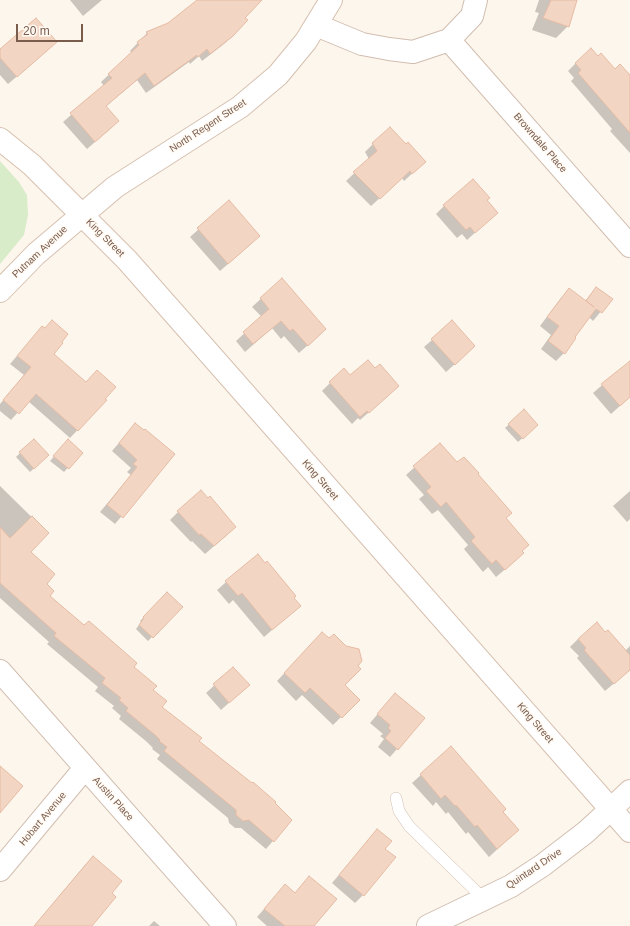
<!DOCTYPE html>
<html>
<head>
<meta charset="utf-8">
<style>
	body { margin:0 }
	#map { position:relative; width:630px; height:926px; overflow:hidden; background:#fdf6ec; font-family:Helvetica,sans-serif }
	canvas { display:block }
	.scale { position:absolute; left:16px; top:24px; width:67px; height:18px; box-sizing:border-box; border:2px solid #7a5c4d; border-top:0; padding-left:5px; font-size:12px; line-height:14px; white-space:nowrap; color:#7a5c4d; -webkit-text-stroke:3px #fffaf3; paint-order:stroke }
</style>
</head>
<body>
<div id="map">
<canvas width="630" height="926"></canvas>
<div class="scale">20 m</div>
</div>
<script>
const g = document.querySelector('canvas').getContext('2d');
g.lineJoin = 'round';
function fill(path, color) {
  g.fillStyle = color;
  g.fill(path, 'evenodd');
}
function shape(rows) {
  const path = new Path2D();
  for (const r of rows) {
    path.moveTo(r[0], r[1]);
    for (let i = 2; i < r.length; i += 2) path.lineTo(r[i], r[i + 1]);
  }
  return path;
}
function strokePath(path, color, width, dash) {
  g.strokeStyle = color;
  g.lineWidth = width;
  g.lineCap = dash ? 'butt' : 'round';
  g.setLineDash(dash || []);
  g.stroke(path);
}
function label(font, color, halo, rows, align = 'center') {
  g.font = font + ' Helvetica,sans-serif';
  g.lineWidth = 3;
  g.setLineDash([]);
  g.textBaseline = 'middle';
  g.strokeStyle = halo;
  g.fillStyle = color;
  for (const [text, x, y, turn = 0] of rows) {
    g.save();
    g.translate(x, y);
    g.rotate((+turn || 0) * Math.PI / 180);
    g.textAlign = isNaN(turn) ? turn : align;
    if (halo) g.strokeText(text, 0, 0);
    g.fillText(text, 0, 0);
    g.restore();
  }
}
const green = shape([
	[0,161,19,182,27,195,28,215,24,235,0,264]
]);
const shadow = shape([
	[70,0,102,0,83,16],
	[214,0,261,0,244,18,233,36,224,44,202,61,199,56,190,64,189,62,146,93,137,80,105,107,110,129,87,149,63,122,104,86,101,82,132,53,130,51,147,33,168,24],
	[539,0,576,0,568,26,556,38,532,30,539,13,535,12],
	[0,50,48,50,8,84,0,75],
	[576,63,630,89,630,153,610,131,612,129,571,81,574,78,568,71],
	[373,144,416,170,404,181,402,178,371,206,346,181,369,159,365,152],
	[486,200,489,220,467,240,462,234,457,238,436,214,444,206],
	[229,202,251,244,220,271,190,237],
	[281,280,317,337,299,353,284,336,281,339,272,328,245,352,236,341,262,317,252,307],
	[596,288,611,299,593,321,589,317,564,353,556,361,541,349,551,335,540,326,561,298,569,290,585,301],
	[52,321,52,354,105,401,70,438,28,401,11,420,0,411,0,404,24,375,10,364,35,335,44,329],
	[432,340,466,354,446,372,424,347],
	[630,362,630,397,611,414,593,393,616,373],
	[350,376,390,394,360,420,358,418,352,424,322,391,330,383],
	[524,411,537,425,518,442,505,428],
	[135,424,174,454,115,524,100,512,131,475,127,472,131,468,112,451],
	[440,444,457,464,476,474,505,519,521,551,515,561,496,577,488,567,483,572,464,549,468,545,438,510,432,514,419,499,424,495,406,475],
	[64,445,82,453,64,472,50,461],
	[20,453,44,459,30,472,16,457],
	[0,486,48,533,30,552,45,584,49,596,132,667,151,690,161,707,197,741,274,803,291,820,266,849,241,828,235,828,229,823,228,818,157,759,160,755,152,749,153,748,147,742,119,719,121,716,112,708,114,706,95,691,98,687,47,644,49,642,0,598],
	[630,491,630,519,627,522,613,506],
	[178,512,227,535,205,554,192,541,191,542,170,520],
	[257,555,300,606,264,637,233,600,229,604,217,590],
	[167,593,181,607,148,641,136,629,141,622,140,621],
	[605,633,625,651,630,646,630,670,605,691,577,658,579,656,570,647,578,639],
	[329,640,344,685,358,700,333,725,302,695,296,701,277,681,315,641],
	[233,668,240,693,221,710,206,693],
	[388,702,397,749,390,757,378,747,384,739,380,736,383,734,370,723],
	[451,748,518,830,489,857,468,832,466,834,448,812,446,814,436,802,433,806,412,783],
	[377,830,384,849,363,895,355,903,332,883],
	[93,857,91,926,34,926,85,865],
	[309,877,313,926,267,926,257,917,285,885,295,893],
	[154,921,160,926,149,926]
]);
const building = shape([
	[197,0,262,0,245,18,248,20,233,36,210,54,207,49,198,57,197,55,154,86,145,73,106,106,119,121,95,142,70,113,112,78,108,74,139,45,137,42,148,34,146,32,168,23,197,0],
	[551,0,577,0,569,27,543,18,551,0],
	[36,18,57,42,17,77,0,58,0,49,36,18],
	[591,48,598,56,601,53,615,69,620,64,630,75,630,133,578,73,581,70,575,63,591,48],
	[390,127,406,144,408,142,426,162,412,174,410,171,380,199,353,172,377,151,372,143,390,127],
	[473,179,490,198,487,200,498,213,475,233,470,227,466,230,443,205,473,179],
	[229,200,260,236,228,264,197,228,229,200],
	[282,278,326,329,308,346,293,329,290,331,281,321,253,344,243,332,269,309,260,298,282,278],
	[596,287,613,299,602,313,596,309,575,337,576,338,565,354,548,341,559,326,547,317,569,288,594,307,586,301,596,287],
	[52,320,68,334,62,342,63,343,54,354,86,382,97,370,116,387,105,399,107,400,78,431,36,394,19,414,3,400,31,367,17,356,42,326,45,328,52,320],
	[452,320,475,346,455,365,431,339,452,320],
	[368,360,375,368,380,364,399,386,369,413,367,411,360,417,329,382,344,368,350,375,368,360],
	[630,361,630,397,620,406,601,384,630,361],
	[524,409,538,425,523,439,508,424,524,409],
	[135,423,144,430,145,429,175,454,123,518,107,505,137,467,133,464,137,460,119,443,135,423],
	[34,439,49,455,34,469,19,452,34,439],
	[68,439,83,453,69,469,53,456,68,439],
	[440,443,457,462,464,457,479,473,478,474,512,513,506,518,529,545,522,551,524,553,505,570,496,560,492,564,471,541,475,537,446,502,441,507,426,491,431,487,413,466,440,443],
	[201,490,208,498,210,496,236,527,214,546,201,534,199,535,177,511,201,490],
	[32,516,49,533,31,552,55,574,47,584,54,591,50,596,84,625,89,621,137,663,134,667,157,686,153,690,167,701,162,707,202,738,199,741,252,783,253,782,276,802,275,803,292,820,274,842,249,820,243,821,236,815,236,810,164,751,167,747,159,741,160,740,155,735,126,711,128,708,119,700,121,698,102,683,105,678,54,636,56,633,0,583,0,527,10,538,32,516],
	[258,554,265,563,267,561,296,596,294,598,301,606,272,630,242,593,238,596,225,581,258,554],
	[167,592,183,607,153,638,139,625,144,618,143,617,167,592],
	[597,622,605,632,608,630,630,655,630,670,614,684,584,650,586,648,578,639,597,622],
	[322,632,329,638,334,634,346,646,359,649,362,661,358,666,361,669,345,685,360,700,342,718,310,688,305,693,284,673,322,632],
	[233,667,250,685,229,703,213,684,233,667],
	[395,693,425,718,398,750,385,738,391,731,388,728,390,725,377,714,395,693],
	[451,746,506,809,503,812,519,830,497,849,477,825,475,827,456,805,455,806,445,795,441,799,420,774,451,746],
	[0,766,23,786,0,813,0,766],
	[377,829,392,841,385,849,396,857,364,896,339,875,377,829],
	[93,856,122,881,112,893,116,897,92,926,34,926,93,856],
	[309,876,337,899,314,926,285,926,264,909,285,884,295,893,309,876]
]);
const lane = shape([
	[396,798,399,811,409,826,484,899]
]);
const street = shape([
	[316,25,362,44,389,49,413,52,449,40,472,16,476,0],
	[449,40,630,246],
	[0,671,225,926],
	[0,870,85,768],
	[428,926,511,886,543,865,586,832,611,809]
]);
const secondary = shape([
	[0,139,32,165,127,260,630,831],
	[0,291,36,254,115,187,240,107,278,75,306,41,331,0],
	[611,809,630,791]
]);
const streetNames = [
	["North Regent Street",208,126,-33],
	["Browndale Place",540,143,49],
	["King Street",105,238,45],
	["Putnam Avenue",40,252,-43],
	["King Street",320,480,49],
	["King Street",535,723,49],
	["Austin Place",113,799,48],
	["Hobart Avenue",43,819,-50],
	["Quintard Drive",534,869,-34]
];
fill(green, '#d8ecc9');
fill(shadow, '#0003');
fill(building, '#f3d5c3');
strokePath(building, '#e6bba3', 1);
strokePath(lane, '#d1beb0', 12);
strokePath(street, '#d1beb0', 24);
strokePath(secondary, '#d6c0b0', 24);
strokePath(lane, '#fff', 11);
strokePath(street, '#fff', 22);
strokePath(secondary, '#fff', 22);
label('10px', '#7a5c4d', '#fffaf3', streetNames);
</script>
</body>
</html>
